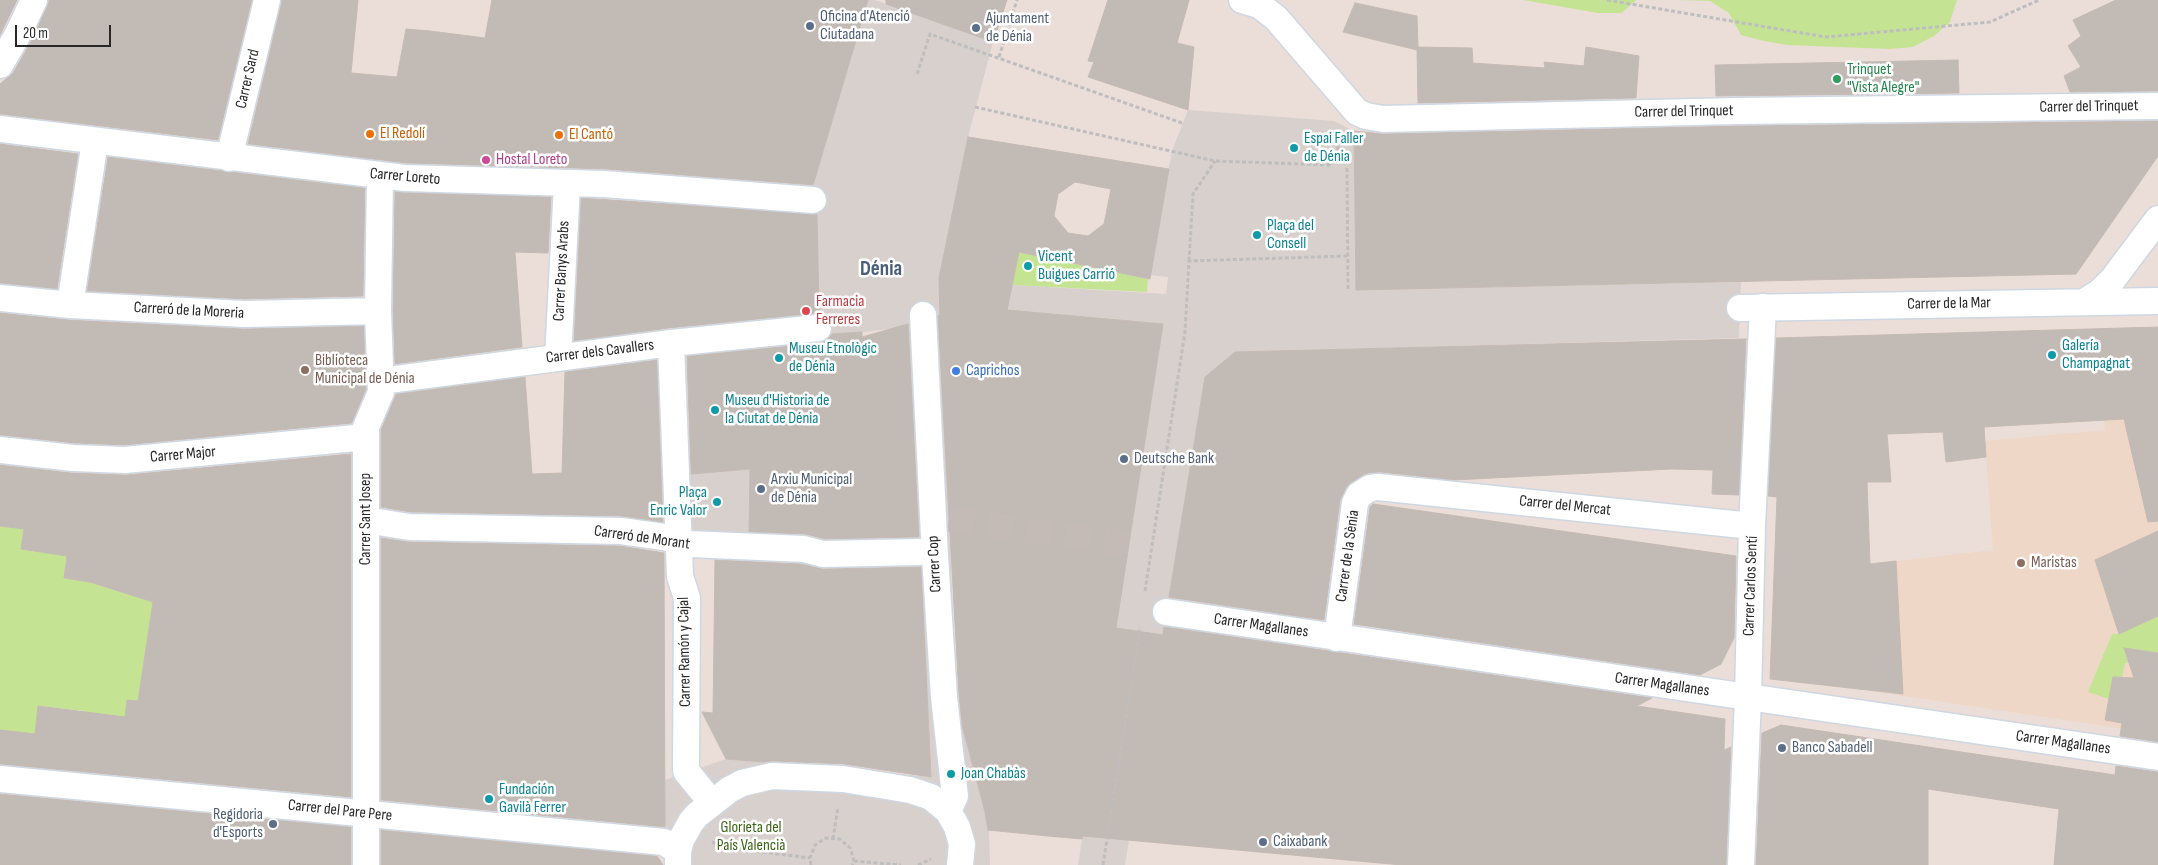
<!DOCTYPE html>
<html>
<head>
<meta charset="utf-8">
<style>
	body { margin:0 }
	#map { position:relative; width:2158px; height:865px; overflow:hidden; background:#ebded9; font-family:"Sofia Sans Condensed",sans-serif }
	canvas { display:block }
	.scale { position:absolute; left:15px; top:25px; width:96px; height:22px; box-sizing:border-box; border:2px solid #282828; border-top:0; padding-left:6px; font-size:15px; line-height:18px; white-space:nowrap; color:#282828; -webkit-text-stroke:4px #fff; paint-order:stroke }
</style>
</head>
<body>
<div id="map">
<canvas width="2158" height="865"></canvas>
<div class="scale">20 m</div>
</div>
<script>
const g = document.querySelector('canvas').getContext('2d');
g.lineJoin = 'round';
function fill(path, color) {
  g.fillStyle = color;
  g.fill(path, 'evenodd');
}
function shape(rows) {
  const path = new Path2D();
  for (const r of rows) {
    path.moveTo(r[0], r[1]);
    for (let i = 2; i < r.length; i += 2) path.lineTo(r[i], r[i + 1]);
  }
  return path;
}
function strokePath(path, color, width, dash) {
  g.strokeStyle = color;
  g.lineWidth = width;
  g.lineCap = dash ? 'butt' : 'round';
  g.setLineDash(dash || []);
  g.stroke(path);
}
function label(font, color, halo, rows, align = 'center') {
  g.font = font + ' "Sofia Sans Condensed",sans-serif';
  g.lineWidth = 5;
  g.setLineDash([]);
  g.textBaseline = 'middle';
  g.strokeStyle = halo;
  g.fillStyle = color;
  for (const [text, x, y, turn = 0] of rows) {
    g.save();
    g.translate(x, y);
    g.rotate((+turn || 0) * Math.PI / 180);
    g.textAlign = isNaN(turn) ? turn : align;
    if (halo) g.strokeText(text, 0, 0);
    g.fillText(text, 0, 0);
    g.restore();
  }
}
const education = shape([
	[2158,391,2158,734,1877,692,1871,564,1993,550,1985,441,2105,430,2102,396]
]);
const green = shape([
	[1523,0,1636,0,1622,13,1598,13],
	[1677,0,1957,0,1950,22,1934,36,1913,47,1890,49,1787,45,1764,41,1741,35,1729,13,1710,1],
	[1019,252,1148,279,1147,292,1012,285],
	[41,511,71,514,64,578,90,582,153,602,138,701,127,701,125,717,81,735,84,711,38,706,35,734,0,730,0,526,24,529,21,549,36,552],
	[2158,616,2158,653,2134,649,2131,663,2125,663,2122,677,2109,699,2088,692,2112,634,2119,634]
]);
const plaza = shape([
	[868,0,875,0,993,42,968,137,941,272,1012,285,1166,294,1168,277,1150,275,1172,151,1188,110,1334,121,1354,131,1356,290,1741,282,1739,338,1235,352,1205,377,1170,590,1318,612,1312,657,1162,635,1125,865,1078,865,1163,324,1033,313,945,418,956,692,970,756,985,812,989,830,990,865,691,865,691,857,665,827,665,780,726,759,931,777,917,526,889,329,818,337,817,212,811,191],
	[750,469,749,535,693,537,687,530,684,474]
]);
const building = shape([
	[0,0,17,0,0,35,0,0],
	[49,0,252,0,218,140,0,114,0,84,13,73,32,40,49,0],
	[282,0,358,0,351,73,397,77,406,29,430,31,485,38,492,0,868,0,813,185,605,169,406,163,248,144,282,0],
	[886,0,1007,0,993,42,886,4,886,0],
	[1108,0,1189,0,1177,43,1194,47,1188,110,1088,77,1094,62,1088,61,1108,0],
	[2116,0,2158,0,2158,91,2070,92,2064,76,2081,67,2068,46,2081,36,2073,20,2116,0],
	[1355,3,1417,16,1418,47,1472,48,1473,63,1545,68,1544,62,1584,66,1586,47,1639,56,1636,98,1418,103,1417,50,1343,32,1355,3],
	[1958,60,1959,93,1716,96,1715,65,1958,60],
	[2158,121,2158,156,2076,274,1356,290,1354,131,1383,134,1738,126,2158,121],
	[968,137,1169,169,1150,279,1019,252,1007,310,1163,324,1116,628,1163,635,1164,627,1652,698,1637,706,1725,719,1724,750,1731,747,1726,865,1402,865,1083,836,1082,839,1048,836,988,830,985,812,962,725,959,696,938,316,940,315,939,278,968,137],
	[1075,182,1111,189,1104,224,1088,236,1068,233,1054,216,1058,194,1075,182],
	[0,144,78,154,57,289,0,283,0,144],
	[108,157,365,188,363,296,245,299,87,291,108,157],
	[395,192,551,197,548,253,515,252,522,347,395,364,393,311,395,192],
	[581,198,817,214,819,313,669,328,574,341,581,198],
	[0,313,69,320,244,329,364,326,366,389,352,423,125,445,74,443,0,435,0,313],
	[908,324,919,537,825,539,805,534,749,532,750,469,691,474,687,356,820,343,826,340,832,334,862,332,862,337,908,324],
	[2158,327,2158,521,2148,522,2124,419,1984,427,1986,457,1946,462,1943,432,1887,434,1891,482,1867,482,1870,564,1896,561,1903,694,1770,679,1777,497,1768,496,1776,338,2158,327],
	[1746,339,1739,495,1712,494,1713,470,1672,469,1453,480,1380,472,1368,473,1351,483,1346,488,1340,501,1324,620,1169,597,1205,377,1235,352,1746,339],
	[657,360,663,522,621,516,410,512,381,507,381,430,396,394,525,377,532,474,562,473,565,372,657,360],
	[351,454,351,797,0,764,0,730,35,734,38,706,125,717,127,700,138,701,153,602,90,582,64,578,67,556,21,549,24,529,0,526,0,465,71,473,126,475,351,454],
	[1373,504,1736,556,1734,638,1721,664,1700,675,1354,624,1370,507,1373,504],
	[2158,531,2158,616,2119,634,2095,560,2158,531],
	[381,538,409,542,620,546,664,553,665,827,381,800,381,538],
	[715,560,802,564,823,569,921,567,931,777,844,764,773,761,764,762,726,759,702,712,713,713,715,560],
	[2124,648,2158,653,2158,742,2120,736,2122,723,2105,720,2113,677,2134,678,2124,648],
	[1781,725,2115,775,2116,766,2158,772,2158,865,2054,865,2059,809,1928,789,1928,865,1756,865,1762,733,1781,725],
	[0,794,351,827,351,865,0,865,0,794],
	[381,830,657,856,663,865,381,865,381,830]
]);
const streetTunnel = shape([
	[949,519,1128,544]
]);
const path = shape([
	[1607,0,1826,37,1990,22,2039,0],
	[999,57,1017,0],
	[917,74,930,34,1182,123],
	[975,107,1215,161,1329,165,1343,138],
	[1347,168,1348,291],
	[1189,261,1193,194,1215,161],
	[1145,591,1185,332,1189,261,1347,256],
	[833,839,838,807],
	[712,842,723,847,810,858],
	[854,861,901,865],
	[811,865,810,858,815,845,826,838,840,839,850,848,854,861,852,865],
	[918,865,931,859],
	[1103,865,1140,627]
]);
const street = shape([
	[1242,0,1259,5,1276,18,1357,112,1366,116,1383,119,1738,111,2158,106],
	[0,65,18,34,34,0],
	[0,129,405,178,604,184,813,200],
	[229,158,267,0],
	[0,298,70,305,245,314,378,311],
	[2084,302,2100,292,2113,279,2158,219],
	[70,305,95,141],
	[1740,308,2158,301],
	[923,315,935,556,944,697,955,796,948,811],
	[671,343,680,576,687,598,686,771,712,803],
	[558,358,567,184],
	[381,381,671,343,818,328],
	[0,450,73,458,125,460,366,437],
	[366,520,409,527,621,531,664,537,690,544,804,549,823,554,919,552],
	[1166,612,2158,757],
	[1337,638,1355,503,1359,495,1370,488,1378,487,1752,526],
	[0,779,664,842,678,851],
	[366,865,366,427,381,392,378,311,380,175],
	[678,865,678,851,681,840,691,822,697,815,729,790,742,783,772,776,843,779,910,790,931,797,948,811,957,827,962,844,960,865],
	[1741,865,1748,698,1752,526,1763,307]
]);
const markers = [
	[810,26,5,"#5c6f8a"],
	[976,28,5,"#5c6f8a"],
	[1837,79,5,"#2e9e5b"],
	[370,134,5,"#e8710a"],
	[559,135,5,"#e8710a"],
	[1294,148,5,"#0f9aa8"],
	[486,160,5,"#d1479c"],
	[1257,235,5,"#0f9aa8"],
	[1028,266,5,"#0f9aa8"],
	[806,311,5,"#e0444e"],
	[2052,355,5,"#0f9aa8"],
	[779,358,5,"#0f9aa8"],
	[305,370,5,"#8d6e63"],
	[956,371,5,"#3f7fe0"],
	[715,410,5,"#0f9aa8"],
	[1124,459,5,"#5c6f8a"],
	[761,489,5,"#5c6f8a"],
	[717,502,5,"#0f9aa8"],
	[2021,563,5,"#8d6e63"],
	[1782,748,5,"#5c6f8a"],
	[951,774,5,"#0f9aa8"],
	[489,799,5,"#0f9aa8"],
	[273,824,5,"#5c6f8a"],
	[1263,842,5,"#5c6f8a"]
];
const serviceNames = [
	["Oficina d'Atenció",820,17],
	["Ciutadana",820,35],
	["Ajuntament",986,19],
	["de Dénia",986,37],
	["Deutsche Bank",1134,459],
	["Arxiu Municipal",771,480],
	["de Dénia",771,498],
	["Banco Sabadell",1792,748],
	["Regidoria",263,815,"right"],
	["d'Esports",263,833,"right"],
	["Caixabank",1273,842]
];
const leisureNames = [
	["Trinquet",1847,70],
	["\"Vista Alegre\"",1847,88]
];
const streetNames = [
	["Carrer Sard",248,79,-77],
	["Carrer del Trinquet",2089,107,-1],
	["Carrer del Trinquet",1684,112,-1],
	["Carrer Loreto",405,177,5],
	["Carrer Banys Arabs",562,271,-87],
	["Carrer de la Mar",1949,304,-1],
	["Carreró de la Moreria",189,311,3],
	["Carrer dels Cavallers",600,352,-7],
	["Carrer Major",183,455,-5],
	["Carrer del Mercat",1565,506,6],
	["Carrer Sant Josep",366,519,-90],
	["Carreró de Morant",642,538,8],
	["Carrer de la Sènia",1348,556,-82],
	["Carrer Cop",935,564,-93],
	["Carrer Carlos Sentí",1751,586,-88],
	["Carrer Magallanes",1261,626,8],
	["Carrer Ramón y Cajal",685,652,-91],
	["Carrer Magallanes",1662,685,8],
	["Carrer Magallanes",2063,743,8],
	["Carrer del Pare Pere",340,811,6]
];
const foodNames = [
	["El Redolí",380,134],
	["El Cantó",569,135]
];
const cultureNames = [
	["Espai Faller",1304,139],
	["de Dénia",1304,157],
	["Plaça del",1267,226],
	["Consell",1267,244],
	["Vicent",1038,257],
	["Buigues Carrió",1038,275],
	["Galería",2062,346],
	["Champagnat",2062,364],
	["Museu Etnològic",789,349],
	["de Dénia",789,367],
	["Museu d'Historia de",725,401],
	["la Ciutat de Dénia",725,419],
	["Plaça",707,493,"right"],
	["Enric Valor",707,511,"right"],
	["Joan Chabàs",961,774],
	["Fundación",499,790],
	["Gavilà Ferrer",499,808]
];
const hotelNames = [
	["Hostal Loreto",496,160]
];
const healthNames = [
	["Farmacia",816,302],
	["Ferreres",816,320]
];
const educationNames = [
	["Biblioteca",315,361],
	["Municipal de Dénia",315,379],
	["Maristas",2031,563]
];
const shopNames = [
	["Caprichos",966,371]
];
const parkNames = [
	["Glorieta del",751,828],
	["País Valencià",751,846]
];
const districtNames = [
	["Dénia",881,270]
];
fill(education, '#eed7c7');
fill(green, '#c4e493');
fill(plaza, '#d7d0cc');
fill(building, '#c2bab5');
strokePath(building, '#c6bab3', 1);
strokePath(streetTunnel, '#c4bab6', 26, [26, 13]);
strokePath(street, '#ced7e2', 29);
strokePath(path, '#bebebe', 3, [4, 2.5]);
strokePath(street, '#fff', 26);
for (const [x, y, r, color] of markers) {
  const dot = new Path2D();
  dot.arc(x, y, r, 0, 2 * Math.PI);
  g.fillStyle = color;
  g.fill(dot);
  strokePath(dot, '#fff', 2);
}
label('16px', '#4e5e75', '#fff', serviceNames, 'left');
label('16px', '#27864d', '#fff', leisureNames, 'left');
label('16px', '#282828', '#fff', streetNames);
label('16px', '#c56008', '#fff', foodNames, 'left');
label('16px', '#0d838f', '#fff', cultureNames, 'left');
label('16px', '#b23c85', '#fff', hotelNames, 'left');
label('16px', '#be3a42', '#fff', healthNames, 'left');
label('16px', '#785e54', '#fff', educationNames, 'left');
label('16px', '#366cbe', '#fff', shopNames, 'left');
label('16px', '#3c6617', '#fff', parkNames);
label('bold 21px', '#485e79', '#fff', districtNames);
</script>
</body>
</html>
